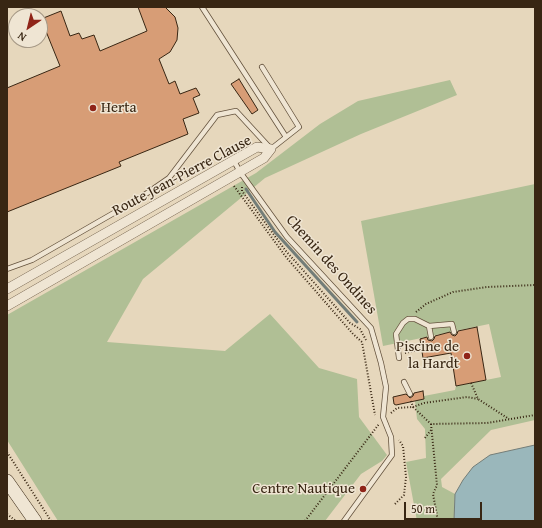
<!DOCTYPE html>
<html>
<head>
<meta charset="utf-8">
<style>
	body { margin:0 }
	#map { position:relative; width:542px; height:528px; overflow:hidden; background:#e6d7bc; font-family:"Gentium Book Plus",serif }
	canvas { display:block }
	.frame { position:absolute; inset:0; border:8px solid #382613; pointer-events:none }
	.north { position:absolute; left:8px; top:8px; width:40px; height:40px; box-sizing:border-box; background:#efe5d3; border:1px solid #a69986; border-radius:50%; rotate:215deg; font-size:11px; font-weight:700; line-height:16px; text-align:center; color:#382613 }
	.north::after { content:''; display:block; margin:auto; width:14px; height:18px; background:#8f2418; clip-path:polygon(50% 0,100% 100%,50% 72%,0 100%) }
	.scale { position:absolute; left:404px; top:502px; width:78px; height:18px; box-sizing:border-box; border:2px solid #382613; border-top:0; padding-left:5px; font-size:12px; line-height:14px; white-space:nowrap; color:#382613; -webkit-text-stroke:3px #efe5d3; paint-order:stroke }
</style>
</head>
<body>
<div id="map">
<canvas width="542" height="528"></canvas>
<div class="frame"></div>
<div class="north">N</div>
<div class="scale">50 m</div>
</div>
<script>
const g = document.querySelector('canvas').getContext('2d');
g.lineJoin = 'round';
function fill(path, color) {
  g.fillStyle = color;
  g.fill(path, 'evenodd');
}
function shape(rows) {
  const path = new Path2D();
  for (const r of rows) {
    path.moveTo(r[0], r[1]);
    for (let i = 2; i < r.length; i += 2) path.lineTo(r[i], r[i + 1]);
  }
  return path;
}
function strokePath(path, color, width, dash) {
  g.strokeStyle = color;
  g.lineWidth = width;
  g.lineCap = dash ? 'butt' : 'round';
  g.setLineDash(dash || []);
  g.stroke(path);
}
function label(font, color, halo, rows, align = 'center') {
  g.font = font + ' "Gentium Book Plus",serif';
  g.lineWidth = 3;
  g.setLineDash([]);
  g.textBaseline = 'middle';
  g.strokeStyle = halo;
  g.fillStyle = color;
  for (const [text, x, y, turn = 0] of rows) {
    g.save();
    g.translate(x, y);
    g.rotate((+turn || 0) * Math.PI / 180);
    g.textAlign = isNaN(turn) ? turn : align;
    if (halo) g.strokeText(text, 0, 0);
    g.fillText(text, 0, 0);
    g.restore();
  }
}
const green = shape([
	[450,80,457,95,361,134,265,178,143,279,107,342,225,351,270,314,319,368,357,379,359,417,387,455,382,461,361,474,325,521,58,521,7,440,7,315,256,173,320,124,358,101],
	[535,184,535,420,491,430,441,479,442,487,455,494,454,521,417,521,406,462,426,458,425,429,417,419,415,401,424,399,424,396,455,390,456,386,501,377,489,324,383,346,361,221]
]);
const water = shape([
	[535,445,535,521,454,521,455,494,463,480,473,467,490,455,535,445]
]);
const stream = shape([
	[246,189,275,232,357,322]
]);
const building = shape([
	[138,7,165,7,175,17,178,28,177,40,170,52,159,59,169,84,175,81,180,94,196,88,200,95,193,98,199,113,183,119,188,134,119,162,121,166,7,212,7,88,60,66,41,19,61,11,70,36,79,33,82,39,94,35,100,51,147,31,138,7],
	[239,79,258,110,252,114,231,84,239,79],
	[477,327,486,380,456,386,451,353,423,358,420,339,427,337,428,340,432,341,434,339,435,336,450,332,452,335,455,336,457,334,458,331,477,327],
	[423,391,424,399,396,405,394,404,393,397,406,394,410,398,413,396,414,393,423,391]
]);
const path = shape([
	[234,186,286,257,353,334,362,342,375,415],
	[242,187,242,191,285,250,350,323,360,329,366,340],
	[416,312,426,304,453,292,487,287,535,285],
	[405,353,421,349],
	[471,383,478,399,509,419],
	[411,401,413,407,424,403,467,397,478,399],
	[391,413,397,408,413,407,431,424,487,423,535,415],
	[431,424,437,485,433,494,438,521],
	[425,438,431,430],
	[7,452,51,521],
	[395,504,404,495,406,477,403,446,399,440],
	[7,514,16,521],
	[305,521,379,424]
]);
const service = shape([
	[202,7,286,137],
	[234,161,240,172,287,237,371,328,381,363,386,387,383,417,391,437,392,455,344,521],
	[7,269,32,260,140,198,169,178,217,115,236,111,271,149,299,127,262,67],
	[429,326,452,324,454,332],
	[399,358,396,334,403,323,408,319,415,319,429,326,431,337],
	[404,382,410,394]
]);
const minor = shape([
	[7,289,257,147,271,149,264,158,7,306]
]);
const secondary = shape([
	[7,481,35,521]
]);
const markers = [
	[93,108,4,"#8f2418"],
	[467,356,4,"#8f2418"],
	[363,489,4,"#8f2418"]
];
const poiNames = [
	["Herta",101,108,"left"],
	["Piscine de",459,347],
	["la Hardt",459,364],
	["Centre Nautique",355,489]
];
const streetNames = [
	["Route Jean-Pierre Clause",182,176,-28],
	["Chemin des Ondines",331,265,48]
];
fill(green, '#b0bf95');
fill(water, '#9ab7bb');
strokePath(water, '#737d78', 1);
strokePath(stream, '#737d78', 3);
fill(building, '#d79d76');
strokePath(building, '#382613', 1);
strokePath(service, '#64523d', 6);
strokePath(minor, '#64523d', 10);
strokePath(secondary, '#382613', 14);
strokePath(path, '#382613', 2, [1, 2]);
strokePath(service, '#efe5d3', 4.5);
strokePath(minor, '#efe5d3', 9);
strokePath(secondary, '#efe5d3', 13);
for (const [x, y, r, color] of markers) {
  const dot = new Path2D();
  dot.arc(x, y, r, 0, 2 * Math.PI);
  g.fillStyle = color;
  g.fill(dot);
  strokePath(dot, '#efe5d3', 1.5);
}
label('15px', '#382613', '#efe5d3', poiNames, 'right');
label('15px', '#382613', '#efe5d3', streetNames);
</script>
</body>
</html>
